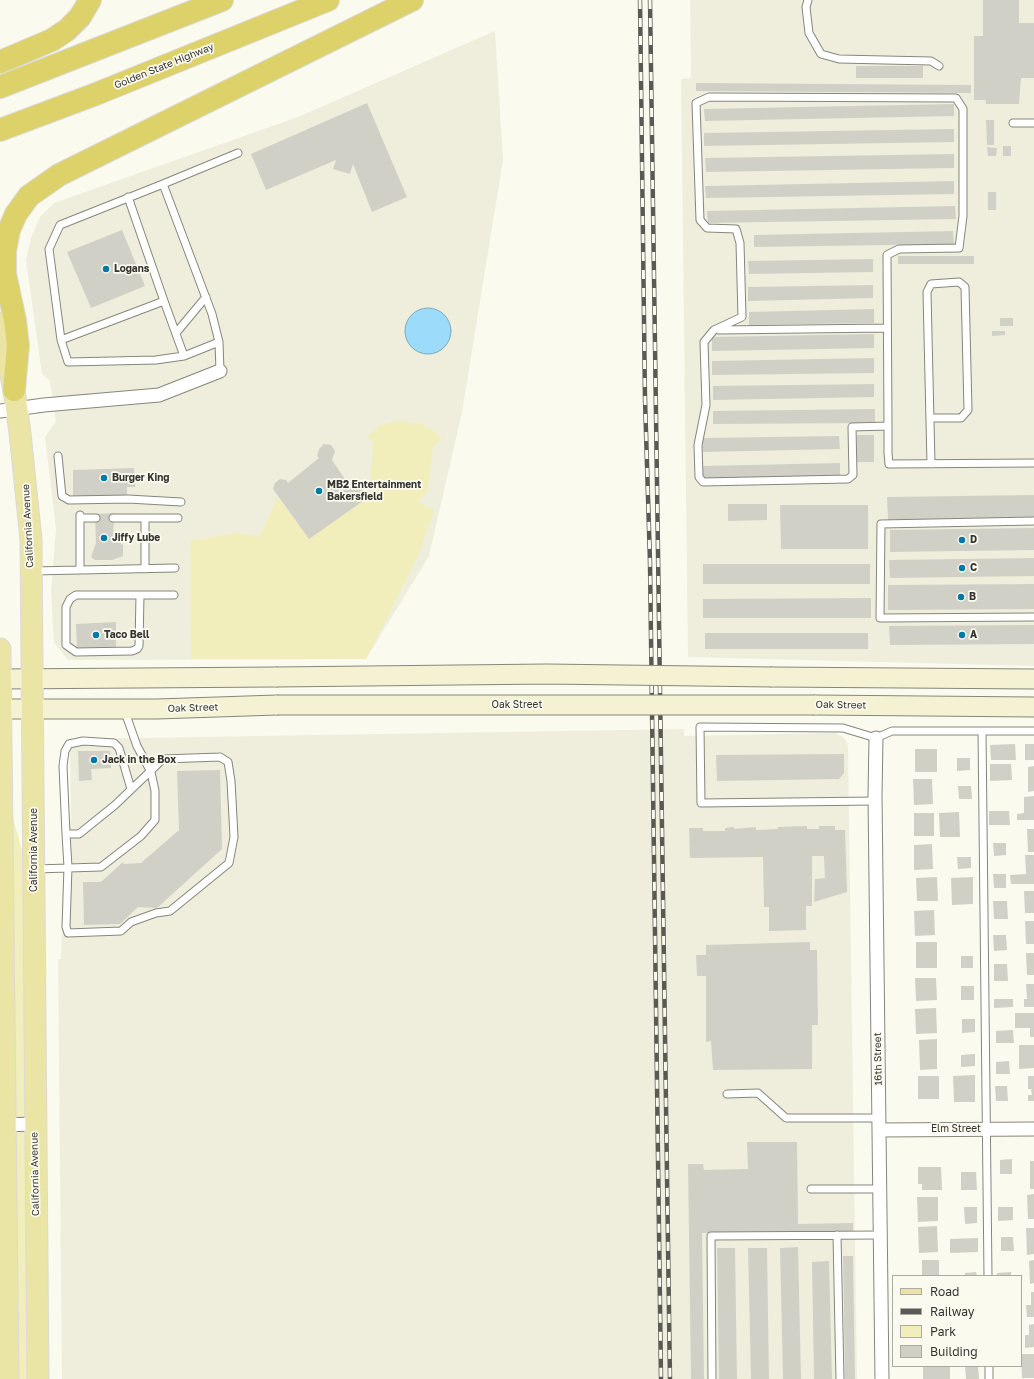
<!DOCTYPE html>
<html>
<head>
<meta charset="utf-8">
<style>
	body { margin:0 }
	#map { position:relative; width:1034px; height:1379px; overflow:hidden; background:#fbfaef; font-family:"Golos Text",sans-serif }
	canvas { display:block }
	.legend { position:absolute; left:892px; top:1275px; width:130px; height:92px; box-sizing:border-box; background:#fbfaef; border:1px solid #acaba3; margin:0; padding:5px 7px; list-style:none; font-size:12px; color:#353430 }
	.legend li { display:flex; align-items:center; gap:8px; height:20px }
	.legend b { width:20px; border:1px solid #acaba3 }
</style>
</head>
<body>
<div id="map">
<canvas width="1034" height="1379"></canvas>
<ul class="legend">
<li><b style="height:5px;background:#eae4a5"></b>Road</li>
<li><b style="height:5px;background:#5a5954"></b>Railway</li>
<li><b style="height:11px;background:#f2eebb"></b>Park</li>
<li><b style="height:11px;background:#d1d0c6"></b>Building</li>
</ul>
</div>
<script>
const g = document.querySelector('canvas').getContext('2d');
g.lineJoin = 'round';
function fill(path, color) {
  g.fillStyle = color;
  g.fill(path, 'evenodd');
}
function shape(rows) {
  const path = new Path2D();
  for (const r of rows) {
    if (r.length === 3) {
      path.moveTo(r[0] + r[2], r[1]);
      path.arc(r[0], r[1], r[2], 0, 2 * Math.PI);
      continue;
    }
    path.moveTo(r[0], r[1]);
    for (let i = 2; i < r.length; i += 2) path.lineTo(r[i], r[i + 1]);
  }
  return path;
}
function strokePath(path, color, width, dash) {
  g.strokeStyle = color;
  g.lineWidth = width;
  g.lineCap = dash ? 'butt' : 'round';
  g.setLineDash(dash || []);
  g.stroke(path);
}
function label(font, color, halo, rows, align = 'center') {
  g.font = font + ' "Golos Text",sans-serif';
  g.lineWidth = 3.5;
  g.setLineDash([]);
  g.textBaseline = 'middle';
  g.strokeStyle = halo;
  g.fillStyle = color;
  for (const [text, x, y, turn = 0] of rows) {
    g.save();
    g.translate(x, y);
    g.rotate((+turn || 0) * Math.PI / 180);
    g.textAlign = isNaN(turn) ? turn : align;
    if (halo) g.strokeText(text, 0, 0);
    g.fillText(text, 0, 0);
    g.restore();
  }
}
const built = shape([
	[690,0,1034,0,1034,666,688,657,681,79,691,78],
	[495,31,503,160,462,412,429,556,366,659,68,660,54,643,51,592,56,529,45,437,56,422,50,381,42,374,26,260,31,238,40,217,54,203,298,117],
	[684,729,684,736,834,733,843,737,847,742,848,748,857,1379,62,1379,58,959,61,959,64,866,71,820,70,745,76,739]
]);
const green = shape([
	[398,421,422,424,435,432,442,439,433,447,428,488,426,493,418,501,434,511,417,558,366,659,191,659,190,541,234,533,260,536,278,497,309,539,366,499,377,494,372,484,371,474,373,443,368,437,380,425],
	[11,811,23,854,27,1379,19,1379,15,1235]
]);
const water = shape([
	[428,331,23]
]);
const building = shape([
	[983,0,1019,0,1019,23,1034,23,1034,78,1021,78,1019,104,986,104,986,100,974,100,974,36,983,36],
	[856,66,923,66,923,78,856,78],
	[696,83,971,85,971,93,696,91],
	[367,103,407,197,372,212,353,164,350,174,333,169,336,160,266,190,251,154],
	[954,104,954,116,705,121,704,109],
	[986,120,994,120,994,145,987,145],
	[954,129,954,142,704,146,704,133],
	[1003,146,1011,146,1011,156,1003,156],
	[987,147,997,148,996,156,988,156],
	[954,154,954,168,706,172,705,158],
	[954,181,954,194,706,198,705,186],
	[988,192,996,192,996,210,988,210],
	[955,206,956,219,708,223,707,211],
	[122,230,145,286,91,308,67,252],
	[953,231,954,244,754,247,754,235],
	[898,256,974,256,974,264,898,264],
	[873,259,873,272,749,274,748,261],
	[873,285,873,298,748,301,748,287],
	[874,309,874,323,749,325,749,312],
	[1000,318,1013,318,1013,326,1000,326],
	[992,331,1005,331,1005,335,992,336],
	[874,334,874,348,712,351,712,337],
	[874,358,874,373,712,375,712,361],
	[874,384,874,397,713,400,713,386],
	[875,409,875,423,713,424,713,411],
	[857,435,874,435,874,462,857,462],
	[839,436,840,449,703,452,703,438],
	[324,444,331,445,335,451,332,460,352,490,356,487,362,488,366,493,366,499,309,539,273,489,275,483,280,479,286,480,288,483,319,458,317,456,319,449],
	[840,463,840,477,703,479,703,466],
	[134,468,135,487,127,487,127,496,73,497,73,470],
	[1034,495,1034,518,888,520,887,497],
	[728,504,767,504,767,520,728,521],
	[780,505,868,505,868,549,781,549],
	[114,513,113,541,121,541,121,545,123,544,123,556,112,560,95,560,91,557,96,543,95,514],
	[1034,528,1034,550,890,552,890,530],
	[1034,558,1034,576,890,578,889,560],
	[703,564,870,564,870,584,703,584],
	[1034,584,1034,609,888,610,888,585],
	[871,598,871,618,703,618,703,599],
	[116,622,116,647,77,648,76,624],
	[1034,625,1034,644,890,645,889,626],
	[705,633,868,633,868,649,705,649],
	[1015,744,1016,760,991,760,990,745],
	[1025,744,1034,744,1034,760,1025,760],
	[915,749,937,749,937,772,915,772],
	[78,751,110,751,111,768,91,769,92,780,79,781],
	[844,754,844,773,839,779,717,781,716,755],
	[957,758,970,758,970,770,957,771],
	[990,764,1011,764,1012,780,990,781],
	[1034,766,1034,791,1028,792,1028,767],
	[220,770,222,849,157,908,138,907,120,924,84,925,83,882,101,882,123,862,124,864,141,863,179,830,177,771],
	[913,779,932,779,933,804,914,805],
	[958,786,971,786,972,799,959,799],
	[1034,796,1034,820,1017,820,1017,814,1024,813,1024,797],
	[989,811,1009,811,1010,825,989,825],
	[959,812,960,837,940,837,939,813],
	[914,813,934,813,934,836,914,836],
	[807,826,807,829,819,829,819,826,835,826,835,830,845,830,847,892,814,902,815,879,825,878,824,856,812,856,812,906,806,906,806,930,769,931,769,907,764,907,763,857,690,858,689,828,703,828,703,831,725,831,725,828,734,827,734,829,756,827,756,830,778,829,778,827],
	[1027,829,1034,829,1034,852,1028,852],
	[993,843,1006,843,1006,855,994,856],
	[932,844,933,869,914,870,914,845],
	[1025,855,1034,855,1034,884,1011,884,1010,875,1026,874],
	[957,857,971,857,971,868,958,869],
	[993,874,1006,874,1006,888,994,888],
	[937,877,938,901,917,901,916,878],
	[973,877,973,904,952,905,951,878],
	[1024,891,1034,891,1034,913,1025,913],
	[993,901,1007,901,1008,919,994,919],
	[934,910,935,935,915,936,914,911],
	[1025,921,1034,921,1034,944,1026,944],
	[993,935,1006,935,1007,950,994,951],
	[810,942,810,950,817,950,818,1025,812,1025,812,1069,713,1070,711,1041,706,1042,706,976,697,976,696,955,706,955,706,945],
	[916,942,937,942,937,968,916,968],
	[1026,953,1034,953,1034,975,1027,975],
	[961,956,973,956,973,968,961,968],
	[994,964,1007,964,1008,981,994,981],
	[915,978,936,978,937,1000,916,1001],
	[1026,984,1034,984,1034,1007,1024,1007,1024,999,1027,999],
	[961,986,974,986,974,1000,961,1000],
	[994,999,1013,999,1013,1007,994,1008],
	[936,1008,937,1033,916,1034,915,1009],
	[1015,1013,1034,1013,1034,1037,1030,1037,1030,1028,1015,1028],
	[962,1019,975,1019,975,1032,962,1033],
	[1013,1030,1014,1043,996,1043,996,1031],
	[937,1039,937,1069,920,1070,919,1040],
	[1019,1045,1034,1045,1034,1068,1019,1069],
	[975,1054,975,1066,961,1067,961,1055],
	[1009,1061,1010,1074,996,1074,996,1062],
	[975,1075,975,1102,954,1102,953,1076],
	[918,1076,939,1076,939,1099,918,1099],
	[1028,1076,1034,1076,1034,1101,1028,1101,1028,1095,1032,1095,1031,1089,1028,1089],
	[995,1086,1007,1086,1008,1101,996,1101],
	[747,1142,797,1142,798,1224,853,1223,853,1231,702,1233,704,1379,691,1379,688,1164,703,1164,704,1170,748,1169],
	[1012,1159,1012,1174,1000,1174,1000,1160],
	[1030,1161,1034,1161,1034,1189,1030,1189],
	[918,1167,941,1167,942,1190,922,1190,922,1184,918,1184],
	[961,1172,976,1172,977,1190,961,1190],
	[1034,1194,1034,1219,1028,1219,1027,1195],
	[917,1197,938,1197,938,1221,918,1222],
	[964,1207,977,1207,977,1223,965,1224],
	[998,1207,1013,1207,1013,1220,998,1221],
	[937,1226,938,1252,919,1253,918,1227],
	[1026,1228,1034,1228,1034,1254,1027,1255],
	[1001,1237,1013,1237,1014,1251,1001,1251],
	[978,1238,978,1252,950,1253,950,1239],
	[798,1247,801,1379,783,1379,780,1248],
	[717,1248,735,1248,737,1379,719,1379],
	[748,1248,767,1248,769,1379,751,1379],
	[843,1256,853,1256,855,1379,845,1379],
	[922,1260,939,1260,939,1276,922,1276],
	[1034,1260,1034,1283,1030,1284,1029,1261],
	[829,1261,832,1379,814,1379,812,1262],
	[976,1272,977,1276,965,1276,965,1273],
	[1011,1272,1011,1276,997,1276,997,1273],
	[1031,1292,1034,1292,1034,1317,1027,1317,1026,1305,1031,1305],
	[1034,1324,1034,1347,1025,1348,1025,1335,1029,1335,1029,1325],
	[1021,1354,1034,1354,1034,1378,1022,1378],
	[923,1366,950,1366,950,1379,923,1379],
	[965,1366,978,1366,979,1379,966,1379]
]);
const service = shape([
	[808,0,806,7,809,33,821,54,839,59,931,61,939,66],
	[1013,123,1034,123],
	[163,184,238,153],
	[128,197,164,301],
	[719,330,887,328],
	[176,333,206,297],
	[61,340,164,301,184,356],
	[219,342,184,356,156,360,68,362,61,340,49,249,60,225,163,184,212,314,219,342,220,371],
	[930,418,961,418,968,410,965,287,959,282,931,284,927,292,931,464],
	[888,426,852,427,853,475,848,479,703,482,699,477,698,445,706,405,704,342,714,330,742,317,740,243,736,229,707,228,700,220,696,103,709,97,956,98,963,109,963,216,959,248,899,249,887,255,888,426,888,453,889,464,1034,463],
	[58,456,62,496,69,500,128,499,181,502],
	[80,515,80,570],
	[80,518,96,518],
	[113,518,178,518],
	[1034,521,881,524,880,618,1034,617],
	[145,569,145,518],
	[33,571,175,568],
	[140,595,139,646,137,649,132,651,76,652,66,645,66,607,70,599,76,595,174,595],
	[982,731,988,1276],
	[220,757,228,762,231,781,234,837,229,863,170,911,156,913,131,922,121,931,68,933,66,927,68,867,66,834,79,834,115,805,163,759,220,757],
	[875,801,701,803,700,727,843,728,876,738,892,731,1034,731],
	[66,834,63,766,65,751,69,744,83,741,114,743,119,748,131,789],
	[36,869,101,867,141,836,155,820,155,791,151,772,137,746,124,709],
	[727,1094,758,1093,786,1118,879,1118],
	[811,1189,880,1189],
	[837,1235,840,1379],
	[989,1366,989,1379],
	[712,1379,711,1236,880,1235]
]);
const minor = shape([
	[0,411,44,405,159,395,220,371],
	[876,738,875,796,882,1379],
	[0,1125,35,1124],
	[879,1130,1034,1129]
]);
const secondary = shape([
	[772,677,1034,679],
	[0,679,276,677],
	[815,705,1034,707],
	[0,709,157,709,277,705]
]);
const primary = shape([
	[0,323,14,390,20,433,31,540,38,1379],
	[0,649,8,1379]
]);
const motorway = shape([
	[0,62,52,40,67,30,80,17,90,0],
	[0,87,222,0],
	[0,130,96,94,328,0],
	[14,390,18,346,15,320,5,274,5,251,9,230,16,214,29,196,59,175,412,0]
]);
const rail = shape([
	[640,0,645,399,650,562,661,1379],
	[650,0,670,1379]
]);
const secondaryBridge = shape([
	[276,677,547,674,772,677],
	[277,705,815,705]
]);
const markers = [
	[106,269,4,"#007aa2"],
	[104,478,4,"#007aa2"],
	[319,491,4,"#007aa2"],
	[104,538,4,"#007aa2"],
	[962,540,4,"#007aa2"],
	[962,568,4,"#007aa2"],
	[961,597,4,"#007aa2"],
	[96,635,4,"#007aa2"],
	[962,635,4,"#007aa2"],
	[94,760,4,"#007aa2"]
];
const streetNames = [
	["Golden State Highway",164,66,-22],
	["California Avenue",28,526,-93],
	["Oak Street",517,705],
	["Oak Street",841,705,1],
	["Oak Street",193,708,-2],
	["California Avenue",34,850,-90],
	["16th Street",878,1059,-91],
	["Elm Street",956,1129],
	["California Avenue",35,1174,-91]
];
const poiNames = [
	["Logans",114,269],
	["Burger King",112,478],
	["MB2 Entertainment",327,485],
	["Bakersfield",327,497],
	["Jiffy Lube",112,538],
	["D",970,540],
	["C",970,568],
	["B",969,597],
	["Taco Bell",104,635],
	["A",970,635],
	["Jack in the Box",102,760]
];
fill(built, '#efeedc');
fill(green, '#f2eebb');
fill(water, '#9cdbfa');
strokePath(water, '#7da9bd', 1);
fill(building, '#d1d0c6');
strokePath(service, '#86867c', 9);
strokePath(minor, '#86867c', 15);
strokePath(secondary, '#86867c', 21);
strokePath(primary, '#dbdada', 23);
strokePath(motorway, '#dbdada', 24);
strokePath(service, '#fff', 7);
strokePath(minor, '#fff', 13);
strokePath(secondary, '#f4f2d2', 19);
strokePath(primary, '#eae4a5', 21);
strokePath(motorway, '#dcd269', 22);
strokePath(rail, '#5a5954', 4.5);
strokePath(rail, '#fbfaef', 3, [9]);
strokePath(secondaryBridge, '#86867c', 21, []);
strokePath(secondaryBridge, '#f4f2d2', 19);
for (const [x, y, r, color] of markers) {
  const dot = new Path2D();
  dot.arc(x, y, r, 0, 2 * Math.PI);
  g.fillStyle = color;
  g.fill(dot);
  strokePath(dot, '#fbfaef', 1.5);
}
label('10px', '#353430', '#fbfaef', streetNames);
label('bold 10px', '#353430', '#fbfaef', poiNames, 'left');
</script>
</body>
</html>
